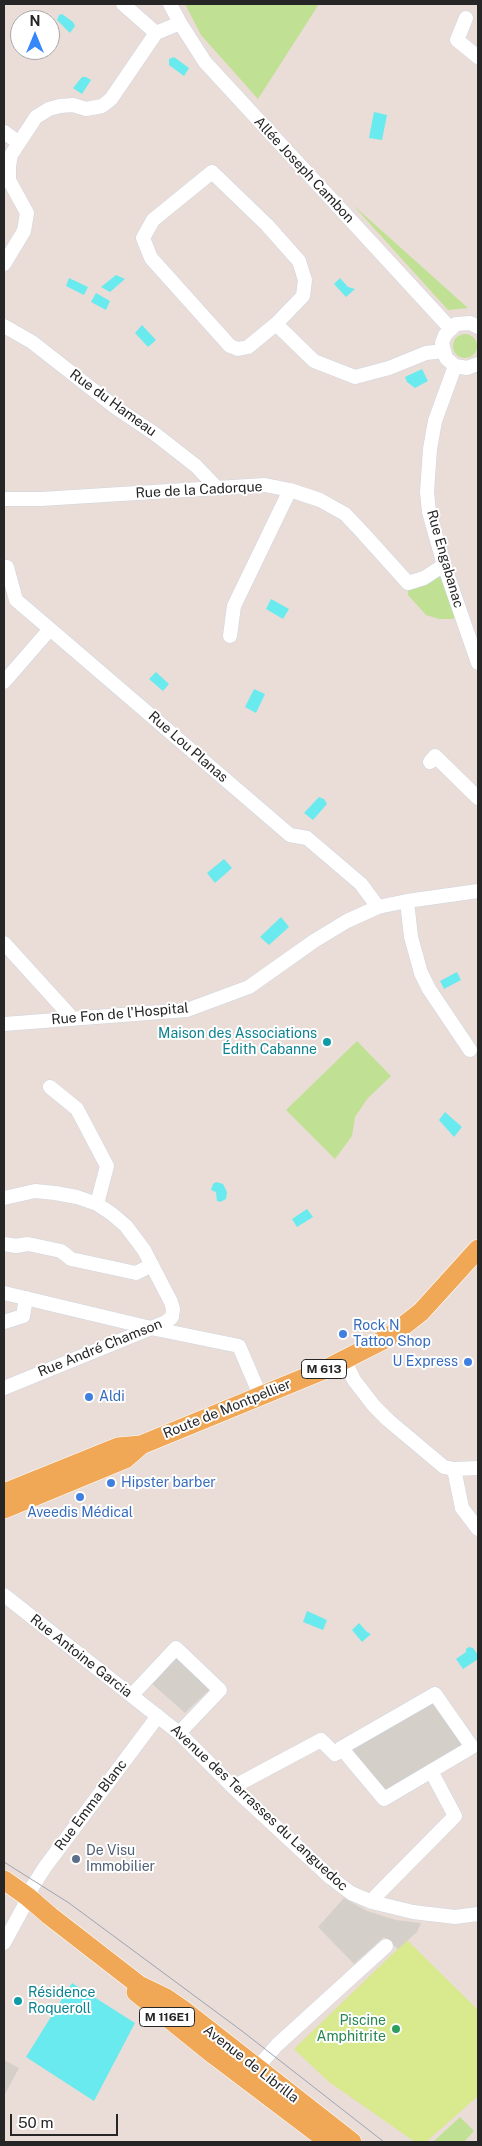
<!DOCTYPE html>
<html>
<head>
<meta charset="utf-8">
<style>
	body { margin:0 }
	#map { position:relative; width:482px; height:2146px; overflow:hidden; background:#eaddd7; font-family:"Public Sans",sans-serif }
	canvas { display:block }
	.frame { position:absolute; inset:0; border:5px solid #262626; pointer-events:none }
	.north { position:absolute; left:10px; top:10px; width:50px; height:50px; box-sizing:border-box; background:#fff; border:1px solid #a8a8a8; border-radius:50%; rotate:0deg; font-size:14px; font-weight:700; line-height:20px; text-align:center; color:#262626 }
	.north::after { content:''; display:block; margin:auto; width:18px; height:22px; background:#3488fa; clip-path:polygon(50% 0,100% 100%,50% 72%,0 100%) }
	.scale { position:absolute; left:10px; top:2114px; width:108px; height:22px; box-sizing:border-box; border:2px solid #262626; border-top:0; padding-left:6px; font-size:15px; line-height:18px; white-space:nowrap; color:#262626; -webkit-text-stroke:4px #fff; paint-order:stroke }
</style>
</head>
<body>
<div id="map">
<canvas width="482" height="2146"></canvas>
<div class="frame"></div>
<div class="north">N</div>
<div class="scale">50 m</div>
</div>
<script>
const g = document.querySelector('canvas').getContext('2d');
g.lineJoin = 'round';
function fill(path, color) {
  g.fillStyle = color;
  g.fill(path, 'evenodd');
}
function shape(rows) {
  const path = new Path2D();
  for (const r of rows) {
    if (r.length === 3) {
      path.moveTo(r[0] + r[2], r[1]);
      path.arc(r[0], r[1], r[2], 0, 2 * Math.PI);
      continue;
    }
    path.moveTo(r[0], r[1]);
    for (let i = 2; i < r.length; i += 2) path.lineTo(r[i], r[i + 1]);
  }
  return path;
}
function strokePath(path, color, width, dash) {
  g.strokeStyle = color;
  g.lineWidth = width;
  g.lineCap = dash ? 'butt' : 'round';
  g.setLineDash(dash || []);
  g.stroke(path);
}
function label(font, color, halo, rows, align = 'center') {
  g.font = font + ' "Public Sans",sans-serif';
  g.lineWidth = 4;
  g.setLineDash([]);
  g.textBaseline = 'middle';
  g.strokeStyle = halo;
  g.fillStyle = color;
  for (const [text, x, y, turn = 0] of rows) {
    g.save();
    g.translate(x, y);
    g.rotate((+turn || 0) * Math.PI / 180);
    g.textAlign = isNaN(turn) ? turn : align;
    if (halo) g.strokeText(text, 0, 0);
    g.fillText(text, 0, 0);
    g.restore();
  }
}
const green = shape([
	[185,4,319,4,258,99,201,35],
	[353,205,468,308,448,310],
	[465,346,12],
	[439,568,455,618,452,619,439,619,426,615,408,595,408,583],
	[357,1041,391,1076,368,1098,355,1117,352,1136,335,1159,286,1110],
	[460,2117,474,2131,464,2142,433,2142]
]);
const pitch = shape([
	[407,1940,478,2010,478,2096,426,2142,415,2142,329,2082,294,2049]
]);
const plaza = shape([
	[176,1656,209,1690,185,1713,151,1683],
	[433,1695,472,1747,382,1796,343,1750],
	[344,1898,367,1911,396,1920,421,1923,417,1932,398,1949,384,1937,354,1964,318,1927],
	[4,2060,19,2068,4,2096]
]);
const water = shape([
	[62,14,73,22,75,26,70,33,57,20,59,15],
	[174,57,189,68,184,76,169,65,169,59],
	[82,77,86,77,91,80,82,94,73,88],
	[374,112,387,115,382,140,369,138],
	[116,275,125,279,110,292,101,287],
	[69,278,88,287,84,295,66,286],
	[340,278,348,287,355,289,346,297,334,284],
	[96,293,110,301,106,310,91,302],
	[142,325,156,340,148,347,135,333],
	[422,369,428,381,415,388,407,382,405,377],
	[271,599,289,609,283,619,266,609],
	[156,672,169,684,163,691,149,679],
	[254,689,265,694,256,713,245,707],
	[319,797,324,799,327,804,313,820,304,813],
	[224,859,232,868,215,883,207,873],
	[281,917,289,927,269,945,260,937],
	[457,972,461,980,444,989,440,981],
	[445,1112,462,1127,454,1137,439,1120],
	[216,1182,223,1184,227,1192,226,1199,220,1202,217,1201,216,1192,211,1190,213,1184],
	[307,1209,313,1217,297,1227,292,1219],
	[307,1611,327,1620,323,1630,303,1622],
	[359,1623,367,1632,371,1634,362,1642,352,1630],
	[469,1647,473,1648,478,1655,478,1659,463,1669,456,1659,466,1652,466,1649],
	[72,1983,135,2023,94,2101,26,2057]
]);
const minor = shape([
	[123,4,156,33],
	[170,4,180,23,205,62,450,328],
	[466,18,457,40,478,57],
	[4,132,19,143],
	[212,172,267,225,299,261,305,280,303,296,276,324,248,347,238,349,230,346,151,258,143,238,153,220,212,172],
	[4,264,24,231,27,213,9,180,9,166,11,155,36,117,49,109,60,106,73,105,86,109,102,106,111,99,156,33,180,23],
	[276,324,314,361,355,377,389,368,426,353,443,351],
	[4,326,32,342,115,407,155,434,196,466,217,488],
	[478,327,470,323,456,324,445,335,442,343,446,358,455,366,467,368,478,364],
	[455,366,435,421,430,449,427,492,429,512,444,565,478,663],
	[4,499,41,499,265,485,290,490,320,500,345,514,363,533,408,583,424,578,444,565],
	[7,567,16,600,50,629],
	[230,636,234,606,290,490],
	[4,682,50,629,290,835,307,838,361,884,378,907],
	[430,762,435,756,478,798],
	[407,901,411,937,421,973,429,989,470,1050],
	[4,943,73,1019],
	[4,1024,187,1010,249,987,314,941,347,921,378,907,407,901,478,891],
	[50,1087,77,1109,107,1166,97,1204],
	[4,1198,35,1191,55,1193,77,1197,97,1204,112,1214,126,1226,144,1250,171,1302,173,1309,172,1317,166,1322,4,1388],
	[4,1244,16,1246,28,1244,61,1251,71,1259,136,1273,152,1265],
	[4,1293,151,1328,239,1346,260,1395],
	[4,1322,23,1316,26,1298],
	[344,1360,354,1380,374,1406,388,1420,444,1467,454,1469,478,1468],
	[454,1469,462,1508,478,1529],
	[4,1595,179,1733,233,1787,331,1878,351,1893,372,1902,413,1912,455,1917,478,1914],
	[132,1695,176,1648,220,1690,179,1733],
	[233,1787,321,1740,335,1754,343,1750,341,1748,435,1694,472,1747,384,1799,343,1750],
	[375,1897,455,1816,431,1771],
	[4,1943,23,1908,31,1889,45,1867,158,1716],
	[263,2061,277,2045,386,1946]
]);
const major = shape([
	[4,1493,118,1447,141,1445,326,1369,389,1337,421,1312,478,1249],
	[4,1509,125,1459,141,1445],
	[4,1880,28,1897,50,1916,139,1985,166,1998,182,2009,352,2142],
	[136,1992,214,2055,329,2142]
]);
const tram = shape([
	[4,1862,69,1903,242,2031,384,2142]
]);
const markers = [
	[327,1042,5,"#0f9aa8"],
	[343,1334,5,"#3f7fe0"],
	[468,1362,5,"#3f7fe0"],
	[89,1397,5,"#3f7fe0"],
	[111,1483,5,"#3f7fe0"],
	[80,1497,5,"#3f7fe0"],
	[76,1859,5,"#5c6f8a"],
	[18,2001,5,"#0f9aa8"],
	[396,2029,5,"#2e9e5b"]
];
const shields = [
	[324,1369,45],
	[167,2017,55]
];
const shieldNames = [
	["M 613",324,1369],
	["M 116E1",167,2017]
];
const streetNames = [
	["Allée Joseph Cambon",304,170,47],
	["Rue du Hameau",113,403,36],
	["Rue de la Cadorque",199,490,-3],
	["Rue Engabanac",445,559,74],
	["Rue Lou Planas",188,747,41],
	["Rue Fon de l'Hospital",120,1014,-5],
	["Rue André Chamson",100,1348,-22],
	["Route de Montpellier",227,1409,-22],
	["Rue Antoine Garcia",81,1656,38],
	["Rue Emma Blanc",91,1805,-53],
	["Avenue des Terrasses du Languedoc",259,1808,43],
	["Avenue de Librilla",251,2064,38]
];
const cultureNames = [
	["Maison des Associations",317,1034],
	["Édith Cabanne",317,1050],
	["Résidence",28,1993,"left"],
	["Roqueroll",28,2009,"left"]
];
const shopNames = [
	["Rock N",353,1326],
	["Tattoo Shop",353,1342],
	["U Express",458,1362,"right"],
	["Aldi",99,1397],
	["Hipster barber",121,1483],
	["Aveedis Médical",80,1513,"center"]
];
const serviceNames = [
	["De Visu",86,1851],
	["Immobilier",86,1867]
];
const leisureNames = [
	["Piscine",386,2021],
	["Amphitrite",386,2037]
];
fill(green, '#c0e193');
fill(pitch, '#d8e98e');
fill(plaza, '#d5cfca');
fill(water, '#68eaee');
strokePath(minor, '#cdd5e0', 15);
strokePath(major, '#fff', 20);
strokePath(minor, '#fff', 14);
strokePath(major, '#f0a756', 19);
strokePath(tram, '#9ba3b1', 1);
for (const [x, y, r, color] of markers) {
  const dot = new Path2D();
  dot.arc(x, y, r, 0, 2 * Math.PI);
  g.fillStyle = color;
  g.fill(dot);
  strokePath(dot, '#fff', 2);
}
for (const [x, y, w] of shields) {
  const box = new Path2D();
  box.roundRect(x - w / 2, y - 9.5, w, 19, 4);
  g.fillStyle = '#fff';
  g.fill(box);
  strokePath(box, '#262626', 1);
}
label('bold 12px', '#262626', null, shieldNames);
label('14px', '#262626', '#fff', streetNames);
label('14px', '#0d838f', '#fff', cultureNames, 'right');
label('14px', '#366cbe', '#fff', shopNames, 'left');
label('14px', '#4e5e75', '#fff', serviceNames, 'left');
label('14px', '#27864d', '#fff', leisureNames, 'right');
</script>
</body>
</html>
